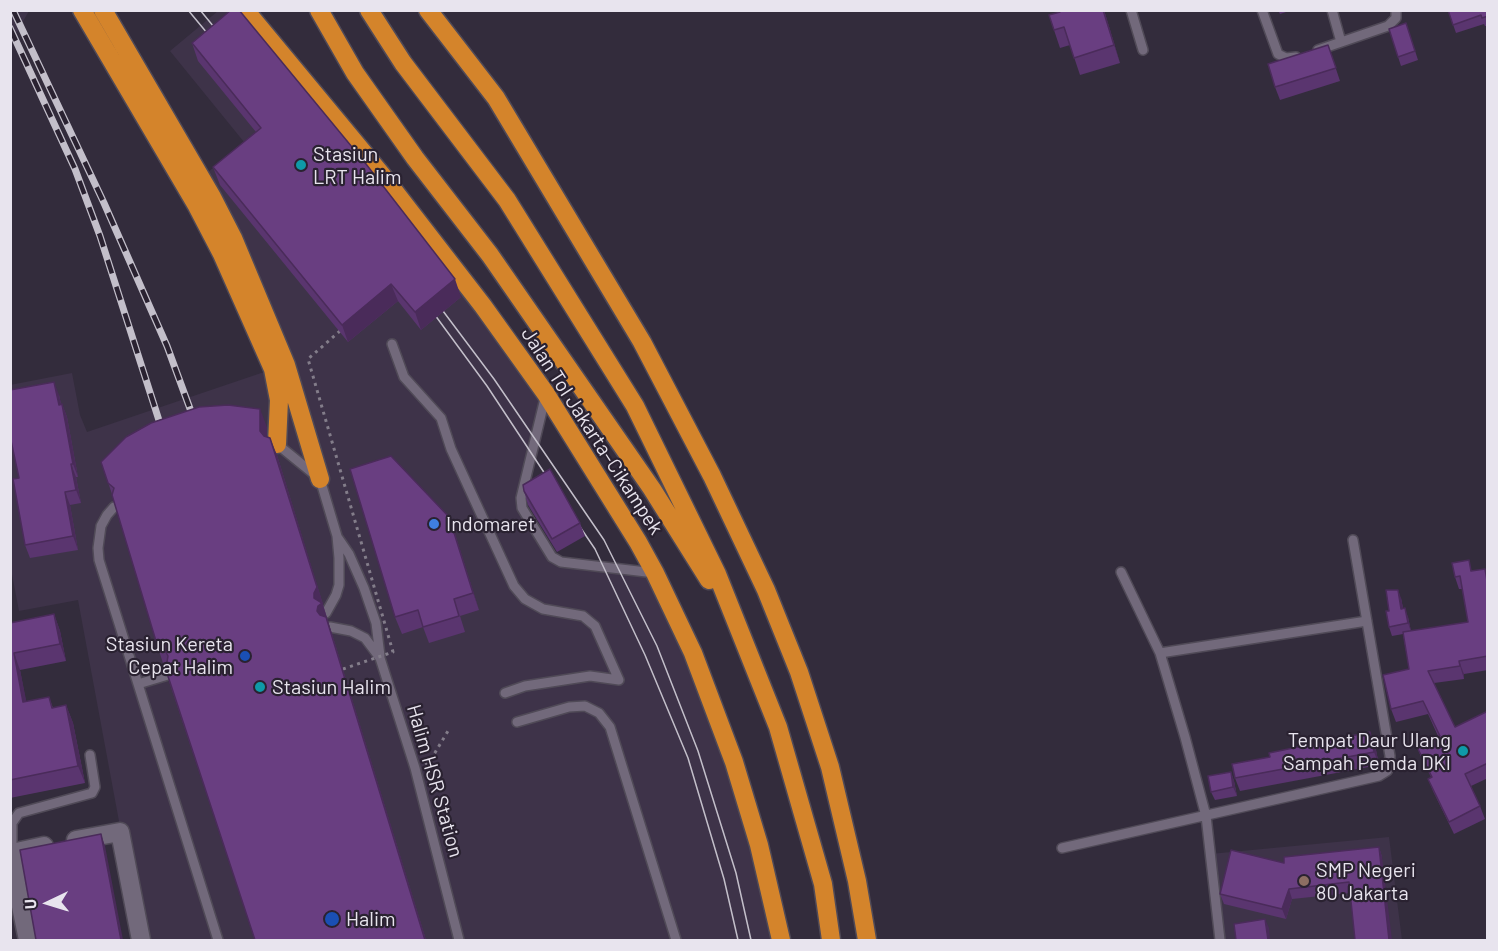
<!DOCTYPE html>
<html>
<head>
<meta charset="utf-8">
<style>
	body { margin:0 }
	#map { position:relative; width:1498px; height:951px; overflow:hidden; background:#332c3c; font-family:Barlow,sans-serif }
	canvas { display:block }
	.frame { position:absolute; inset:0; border:12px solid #e8e4ee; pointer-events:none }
	.north { position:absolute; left:18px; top:873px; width:60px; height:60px; -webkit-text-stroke:4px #2a2231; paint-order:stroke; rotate:266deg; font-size:16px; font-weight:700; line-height:24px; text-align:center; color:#e8e4ee }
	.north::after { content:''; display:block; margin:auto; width:21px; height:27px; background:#e8e4ee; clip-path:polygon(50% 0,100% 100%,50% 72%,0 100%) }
</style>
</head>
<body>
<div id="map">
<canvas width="1498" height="951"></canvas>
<div class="frame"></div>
<div class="north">U</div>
</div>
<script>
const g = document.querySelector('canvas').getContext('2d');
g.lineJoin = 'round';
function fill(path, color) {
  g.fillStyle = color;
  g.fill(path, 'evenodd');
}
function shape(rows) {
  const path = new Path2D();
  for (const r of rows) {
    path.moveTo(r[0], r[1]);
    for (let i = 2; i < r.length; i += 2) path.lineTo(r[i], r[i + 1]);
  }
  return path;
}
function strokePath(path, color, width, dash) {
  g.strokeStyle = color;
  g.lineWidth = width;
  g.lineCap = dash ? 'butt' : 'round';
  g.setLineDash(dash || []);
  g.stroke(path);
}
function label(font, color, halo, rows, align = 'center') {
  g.font = font + ' Barlow,sans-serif';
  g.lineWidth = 4.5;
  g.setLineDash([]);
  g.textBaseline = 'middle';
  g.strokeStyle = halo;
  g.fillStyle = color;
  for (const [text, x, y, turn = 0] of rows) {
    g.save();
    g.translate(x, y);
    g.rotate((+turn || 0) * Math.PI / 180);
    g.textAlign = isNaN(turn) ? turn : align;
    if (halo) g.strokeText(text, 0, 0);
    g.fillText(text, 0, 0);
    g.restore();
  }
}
const built = shape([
	[11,10,29,11,11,42,10,11],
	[218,11,245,11,546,394,521,498,552,557,655,573,693,653,781,940,141,940,78,600,19,611,10,564,10,385,72,373,80,415,87,432,273,369,201,178,244,142,170,51],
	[1389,837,1402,940,1218,940,1210,854]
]);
const path = shape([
	[425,764,430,761,448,731]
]);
const lane = shape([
	[1131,10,1143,50],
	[1262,10,1278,54,1286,58,1296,57],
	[1332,10,1341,42],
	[1318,50,1388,26,1396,18,1396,10],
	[392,344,404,377,441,418,451,449,514,586,525,599,543,609,583,616,595,626,619,680],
	[546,394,521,498,522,508,552,557,561,562,655,573],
	[274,445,277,444,320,479,337,536,339,558,339,585,336,595,326,613],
	[114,507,107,515,101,526,98,548,99,560,138,684],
	[338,538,349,554,364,588,376,623,380,656],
	[1121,572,1160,653,1185,737,1206,816,1220,940],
	[330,627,351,631,365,638,380,658,415,768,459,940],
	[1160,653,1367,621],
	[168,675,138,684,218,940],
	[505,693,525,686,590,676,619,680],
	[517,722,569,707,585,706,599,713,610,727,676,940],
	[1062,848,1379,776,1387,771,1389,767,1390,756,1353,540],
	[12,853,12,823,19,813,92,793,95,787,90,755]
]);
const street = shape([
	[76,840,120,832,141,940],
	[18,892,28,940],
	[10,893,18,892,12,853,44,846]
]);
const highway = shape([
	[82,10,197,206,222,254,273,369,279,400,277,444],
	[103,10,212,197,233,238,286,365,320,479],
	[245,10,381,174,483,306,546,394,638,542,655,573,693,653,734,762,759,845,781,940],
	[319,10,355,73,415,158,490,255,652,489,709,580],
	[369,10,403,63,507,200,635,406,717,574,778,727,823,884,831,940],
	[428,10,496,98,642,342,712,476,766,590,799,672,830,767,857,881,867,940]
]);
const tram = shape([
	[188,10,217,45],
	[200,10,223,38],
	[434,299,494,379,604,540,657,646,698,751,736,873,751,940],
	[432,311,487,386,553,486],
	[574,518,595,549,645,655,688,758,724,879,738,940]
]);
const rail = shape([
	[13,10,104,203,167,346,196,425],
	[10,28,75,169,100,236,164,436]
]);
const pathBridge = shape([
	[340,331,308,359,393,652,343,669]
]);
const wall = shape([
	[1059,10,1104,10,1120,63,1080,75,1070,45,1060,48,1054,30],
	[1278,10,1292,10,1280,14],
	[1448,10,1488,10,1488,26,1485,26,1484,24,1456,33],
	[1406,23,1418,60,1401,66,1389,29],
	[192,43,461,297,421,330,398,301,348,342,220,185,213,167,256,132,198,61],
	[1328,45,1340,81,1280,100,1275,87],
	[59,395,61,404,62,404,67,417,78,477,76,477,81,503,70,505,78,550,30,558,25,545,19,478],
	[267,427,267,436,277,455,426,940,255,940,159,651,112,494,101,462],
	[524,491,580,523,585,536,557,552,528,505],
	[455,534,479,610,460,616,465,632,429,643,423,627,402,634,395,617],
	[1485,569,1488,577,1488,670,1464,674,1464,679,1434,683,1455,727,1488,711,1488,778,1471,786,1480,806,1485,819,1454,834,1433,791,1428,779,1431,777,1422,759,1417,747,1438,736,1428,714,1396,722,1391,709,1409,669,1403,634,1392,636,1389,627,1389,611,1401,598,1403,608,1408,617,1411,631,1468,622,1462,589,1459,589,1455,577,1473,571],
	[54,614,60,631,66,661,20,670,26,702,49,697,53,708,66,705,73,723,85,783,10,798,10,623],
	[1375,745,1379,765,1240,791,1235,778],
	[1231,772,1234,781,1237,796,1215,800,1211,792],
	[1379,847,1382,857,1350,893,1292,899,1286,919,1224,904,1220,894,1284,863]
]);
const shadedWall = shape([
	[1103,10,1104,10,1120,63,1114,45],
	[455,279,461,297,421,330,415,312],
	[391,284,398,301,348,342,342,325],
	[54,382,59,395,64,418,59,405],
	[62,404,67,417,78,477,73,464],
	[260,409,267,427,267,449,260,431],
	[270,438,277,455,323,604,323,605,328,621,426,940,425,940,325,623,317,611],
	[71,464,76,477,81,503,76,490],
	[65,492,70,505,78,550,73,536],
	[449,517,455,534,479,610,473,593],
	[1398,590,1401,598,1405,618,1401,609],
	[1405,608,1408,617,1411,632,1408,623],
	[54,614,60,631,66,661,60,644],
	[14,653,20,670,30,719,23,702],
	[1459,661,1464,674,1464,679,1460,666],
	[66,705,73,723,85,783,78,766],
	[1370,732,1375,745,1379,765,1374,752],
	[1231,772,1234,781,1237,796,1233,787],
	[101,834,105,846,123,940,121,940],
	[1379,847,1382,857,1392,940,1389,940],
	[1289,889,1292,899,1286,919,1282,909],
	[1265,919,1269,928,1270,940,1268,940]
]);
const building = shape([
	[231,10,239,10,366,164,455,279,415,312,391,284,342,325,213,167,261,128,192,43,231,10],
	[1059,10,1103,10,1114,45,1074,58,1064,27,1054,30,1049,15,1060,12,1059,10],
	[1448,10,1488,10,1488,16,1482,18,1481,15,1453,25,1448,10],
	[1406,23,1415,51,1398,57,1389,29,1406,23],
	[1328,45,1336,68,1275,87,1268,64,1328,45],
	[54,382,59,405,62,404,73,464,71,464,76,490,65,492,73,536,25,545,13,479,19,478,10,436,10,390,54,382],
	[228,405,260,409,260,431,264,436,270,438,317,587,314,593,314,598,322,603,318,606,317,611,320,615,326,617,425,940,255,940,164,664,167,662,168,656,166,652,159,651,112,495,114,488,108,483,101,462,126,437,151,423,199,407,228,405],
	[391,456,449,517,473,593,454,599,459,616,423,627,418,610,395,617,350,469,391,456],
	[550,469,580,523,552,539,524,491,523,485,550,469],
	[1469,560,1471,571,1485,569,1488,586,1488,656,1459,661,1460,666,1428,671,1455,727,1488,711,1488,763,1465,774,1480,806,1449,822,1428,779,1432,777,1417,747,1440,736,1423,701,1391,709,1383,675,1409,669,1403,632,1468,622,1460,576,1455,577,1452,563,1469,560],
	[1386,590,1398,590,1401,609,1405,608,1408,623,1389,627,1386,611,1389,611,1386,590],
	[54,614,60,644,14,653,23,702,49,697,52,708,66,705,78,766,10,780,10,623,54,614],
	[1370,732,1374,752,1235,778,1232,764,1270,757,1269,753,1370,732],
	[1231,772,1233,787,1211,792,1208,776,1231,772],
	[101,834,121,940,36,940,20,850,101,834],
	[1379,847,1389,940,1355,940,1349,882,1289,889,1282,909,1220,894,1231,850,1284,863,1284,857,1379,847],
	[1265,919,1268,940,1236,940,1234,924,1265,919]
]);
const markers = [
	[301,165,6,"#0f9aa8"],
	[434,524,6,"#3f7fe0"],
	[245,656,6,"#1a4fb4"],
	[260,687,6,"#0f9aa8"],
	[1463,751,6,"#0f9aa8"],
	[1304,881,6,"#8d6e63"],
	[332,919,8,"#1a4fb4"]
];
const poiNames = [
	["Stasiun",313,154],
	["LRT Halim",313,177],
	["Indomaret",446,524],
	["Stasiun Kereta",233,644,"right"],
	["Cepat Halim",233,667,"right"],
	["Stasiun Halim",272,687],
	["Tempat Daur Ulang",1451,740,"right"],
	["Sampah Pemda DKI",1451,763,"right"],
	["SMP Negeri",1316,870],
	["80 Jakarta",1316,893],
	["Halim",346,919]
];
const streetNames = [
	["Jalan Tol Jakarta–Cikampek",592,431,57],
	["Halim HSR Station",435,781,74]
];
fill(built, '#3e3349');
strokePath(lane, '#504a57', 12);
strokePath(street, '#504a57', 21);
strokePath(highway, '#504a57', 21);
strokePath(path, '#837d8a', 3, [3, 4.5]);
strokePath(lane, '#72697b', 9);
strokePath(street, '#72697b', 18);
strokePath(highway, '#d4842b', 18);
strokePath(tram, '#c3bfca', 1.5);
strokePath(rail, '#c3bfca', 7);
strokePath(rail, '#2a2231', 4.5, [14]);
strokePath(pathBridge, '#837d8a', 3, [3, 4.5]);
fill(wall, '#5a356f');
fill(shadedWall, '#4a2b5a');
fill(building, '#693e81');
strokePath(building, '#4a2b5a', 1.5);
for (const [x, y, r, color] of markers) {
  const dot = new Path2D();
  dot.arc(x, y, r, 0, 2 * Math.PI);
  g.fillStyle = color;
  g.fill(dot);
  strokePath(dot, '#2a2231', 2);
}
label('20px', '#e8e4ee', '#2a2231', poiNames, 'left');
label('20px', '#e8e4ee', '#2a2231', streetNames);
</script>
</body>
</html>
